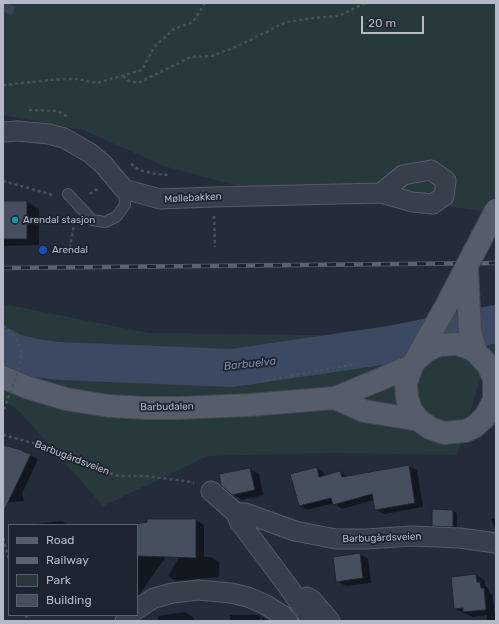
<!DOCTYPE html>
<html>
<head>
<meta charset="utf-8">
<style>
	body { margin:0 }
	#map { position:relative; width:499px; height:624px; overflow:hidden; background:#242c3a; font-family:Rubik,sans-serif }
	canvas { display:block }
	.frame { position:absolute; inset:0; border:4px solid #b3b9c6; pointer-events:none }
	.legend { position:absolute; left:8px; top:524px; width:130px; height:92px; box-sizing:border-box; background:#1d242f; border:1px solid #59606b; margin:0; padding:5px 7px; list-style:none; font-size:12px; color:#b3b9c6 }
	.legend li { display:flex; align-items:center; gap:8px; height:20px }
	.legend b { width:20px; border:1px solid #59606b }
	.scale { position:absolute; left:361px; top:16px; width:63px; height:18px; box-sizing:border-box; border:2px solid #b3b9c6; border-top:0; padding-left:5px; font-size:12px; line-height:14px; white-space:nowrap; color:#b3b9c6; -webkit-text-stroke:3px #1d242f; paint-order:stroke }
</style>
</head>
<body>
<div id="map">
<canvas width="499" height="624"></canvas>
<div class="frame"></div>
<ul class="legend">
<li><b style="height:5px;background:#565d6a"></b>Road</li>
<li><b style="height:5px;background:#5a6271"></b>Railway</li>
<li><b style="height:11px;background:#27393c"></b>Park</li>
<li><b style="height:11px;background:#464f5e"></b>Building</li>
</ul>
<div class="scale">20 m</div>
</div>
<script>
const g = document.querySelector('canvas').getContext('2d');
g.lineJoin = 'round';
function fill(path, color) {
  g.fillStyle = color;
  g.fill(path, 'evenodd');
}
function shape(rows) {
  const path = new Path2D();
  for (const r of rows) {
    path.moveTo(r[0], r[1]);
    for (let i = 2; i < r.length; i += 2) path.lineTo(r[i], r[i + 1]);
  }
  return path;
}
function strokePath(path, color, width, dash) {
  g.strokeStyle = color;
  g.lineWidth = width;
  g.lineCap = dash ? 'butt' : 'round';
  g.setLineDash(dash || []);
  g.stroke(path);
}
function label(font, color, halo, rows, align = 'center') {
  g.font = font + ' Rubik,sans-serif';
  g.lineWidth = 3.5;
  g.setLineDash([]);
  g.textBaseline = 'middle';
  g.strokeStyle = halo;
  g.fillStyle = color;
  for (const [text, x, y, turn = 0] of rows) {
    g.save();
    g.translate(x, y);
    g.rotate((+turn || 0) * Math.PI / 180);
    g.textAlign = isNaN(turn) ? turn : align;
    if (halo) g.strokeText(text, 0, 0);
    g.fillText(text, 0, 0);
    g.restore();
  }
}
const green = shape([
	[3,3,496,3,496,213,372,196,252,190,164,166,83,130,3,115],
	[3,304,149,333,394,336,496,314,496,374,480,380,457,455,332,453,208,456,103,506,19,411,3,400]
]);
const shadow = shape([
	[3,202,27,202,39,209,39,245,3,246],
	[3,446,22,451,38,459,22,494,24,501,3,503],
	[409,466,417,470,423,507,384,514,376,509,374,500,342,509,334,503,307,510,300,506,316,468,324,473,325,476,340,472,348,477],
	[250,469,259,474,263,495,242,500,233,494,220,475],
	[433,510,453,511,457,513,457,528,437,528,433,525],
	[496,518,496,532,491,519],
	[196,520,204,525,204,557,211,557,219,562,219,577,176,581,168,576,181,554,172,548,137,598,137,525],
	[62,521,68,525,36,525,36,524],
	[360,554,368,559,371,583,346,586,337,581],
	[476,575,485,580,485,586,488,588,489,592,492,594,496,621,487,621,487,615,473,617,455,609,452,578],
	[185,612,193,617,194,621,158,621,158,616],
	[230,615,258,615,269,621,262,621,262,618,260,618,260,621,230,621]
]);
const river = shape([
	[3,347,13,352,35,358,60,361,232,368,395,344,496,324]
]);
const building = shape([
	[3,201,27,201,27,239,3,239,3,201],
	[3,445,22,450,22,451,31,454,3,513,3,445],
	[409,465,415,503,375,510,372,494,333,505,331,498,299,506,290,474,317,467,319,477,340,471,342,477,409,465],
	[250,468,255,490,232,495,221,485,219,474,250,468],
	[432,509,453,510,453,527,432,526,432,509],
	[147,519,196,519,196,558,137,556,137,524,147,522,147,519],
	[360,553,363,578,336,582,333,557,360,553],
	[476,574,477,582,480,582,481,588,484,588,486,610,463,612,463,608,454,609,451,577,476,574]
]);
const streetTunnel = shape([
	[3,11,7,3]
]);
const path = shape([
	[123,76,129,81,138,83,191,57,212,56,240,45,286,22,314,18,339,16,365,3],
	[3,85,61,79,77,79,97,83,142,70,154,47,174,29,193,22,205,3],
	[29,110,57,111,68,117],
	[131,164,139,170,156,174,168,175],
	[3,181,53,195],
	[90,194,95,190,100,190],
	[214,216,215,247],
	[70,248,74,224],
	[261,381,357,364],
	[3,435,41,445,83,464,119,476,145,476,186,481,194,483],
	[3,538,9,559],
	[26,615,28,621]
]);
const lane = shape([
	[68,194,92,220,105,222,116,217,125,205,124,189]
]);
const street = shape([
	[3,132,18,131,49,134,64,138,90,153,103,164,124,189,160,199,213,197,381,193,403,175,431,170,446,181,444,196,433,204,412,202,381,193],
	[211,491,236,513],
	[236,513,245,513,295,531,336,539,366,539,412,536,460,538,496,543],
	[236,513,239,521,287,585,312,621],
	[307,597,312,600,330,621],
	[137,609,154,598,173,593,198,590,231,593,248,597,266,605,282,615,288,621],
	[125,621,131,615]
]);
const primary = shape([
	[415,361,412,366,406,383,407,398,411,410,419,420,430,428,444,433,465,431,474,427,485,417,494,400,494,379,488,365,476,352],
	[3,377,26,387,66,399,109,406,146,408,178,408,250,405,335,398,412,366],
	[335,398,364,411,419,420]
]);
const rail = shape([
	[3,268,496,263]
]);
const pathBridge = shape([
	[3,326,9,330,16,338,20,347,21,358,17,375,3,412]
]);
const primaryBridge = shape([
	[467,269,470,332,476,352],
	[416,360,426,351,439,345,457,344,471,349,476,352],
	[415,361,445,308,496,210]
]);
const markers = [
	[15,220,4,"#0f9aa8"],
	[43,250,5,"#1a4fb4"]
];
const streetNames = [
	["Møllebakken",193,198,-3],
	["Barbudalen",167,407,-1],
	["Barbugårdsveien",72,458,21],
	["Barbugårdsveien",382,538,-2]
];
const poiNames = [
	["Arendal stasjon",23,220],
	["Arendal",52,250]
];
const waterNames = [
	["Barbuelva",250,364,-6]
];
fill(green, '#27393c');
fill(shadow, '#0007');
strokePath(river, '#3b4962', 38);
fill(building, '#464f5e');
strokePath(building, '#1f2631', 1);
strokePath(streetTunnel, '#39414f', 19, [19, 10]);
strokePath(lane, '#565c68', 12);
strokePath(street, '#565c68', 21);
strokePath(primary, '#414853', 24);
strokePath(path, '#445458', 2.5, [3, 3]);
strokePath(lane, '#383f4a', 10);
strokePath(street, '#383f4a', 19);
strokePath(primary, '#565d6a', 22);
strokePath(rail, '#5a6271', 4.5);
strokePath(rail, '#1d242f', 3, [9]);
strokePath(primaryBridge, '#414853', 24, []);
strokePath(pathBridge, '#445458', 2.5, [3, 3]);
strokePath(primaryBridge, '#565d6a', 22);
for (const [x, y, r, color] of markers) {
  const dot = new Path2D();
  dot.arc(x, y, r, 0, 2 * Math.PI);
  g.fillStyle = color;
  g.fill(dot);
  strokePath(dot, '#1d242f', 1.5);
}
label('10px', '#b3b9c6', '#1d242f', streetNames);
label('10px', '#b3b9c6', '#1d242f', poiNames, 'left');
label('italic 11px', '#7d8eab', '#1d242f', waterNames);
</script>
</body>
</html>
